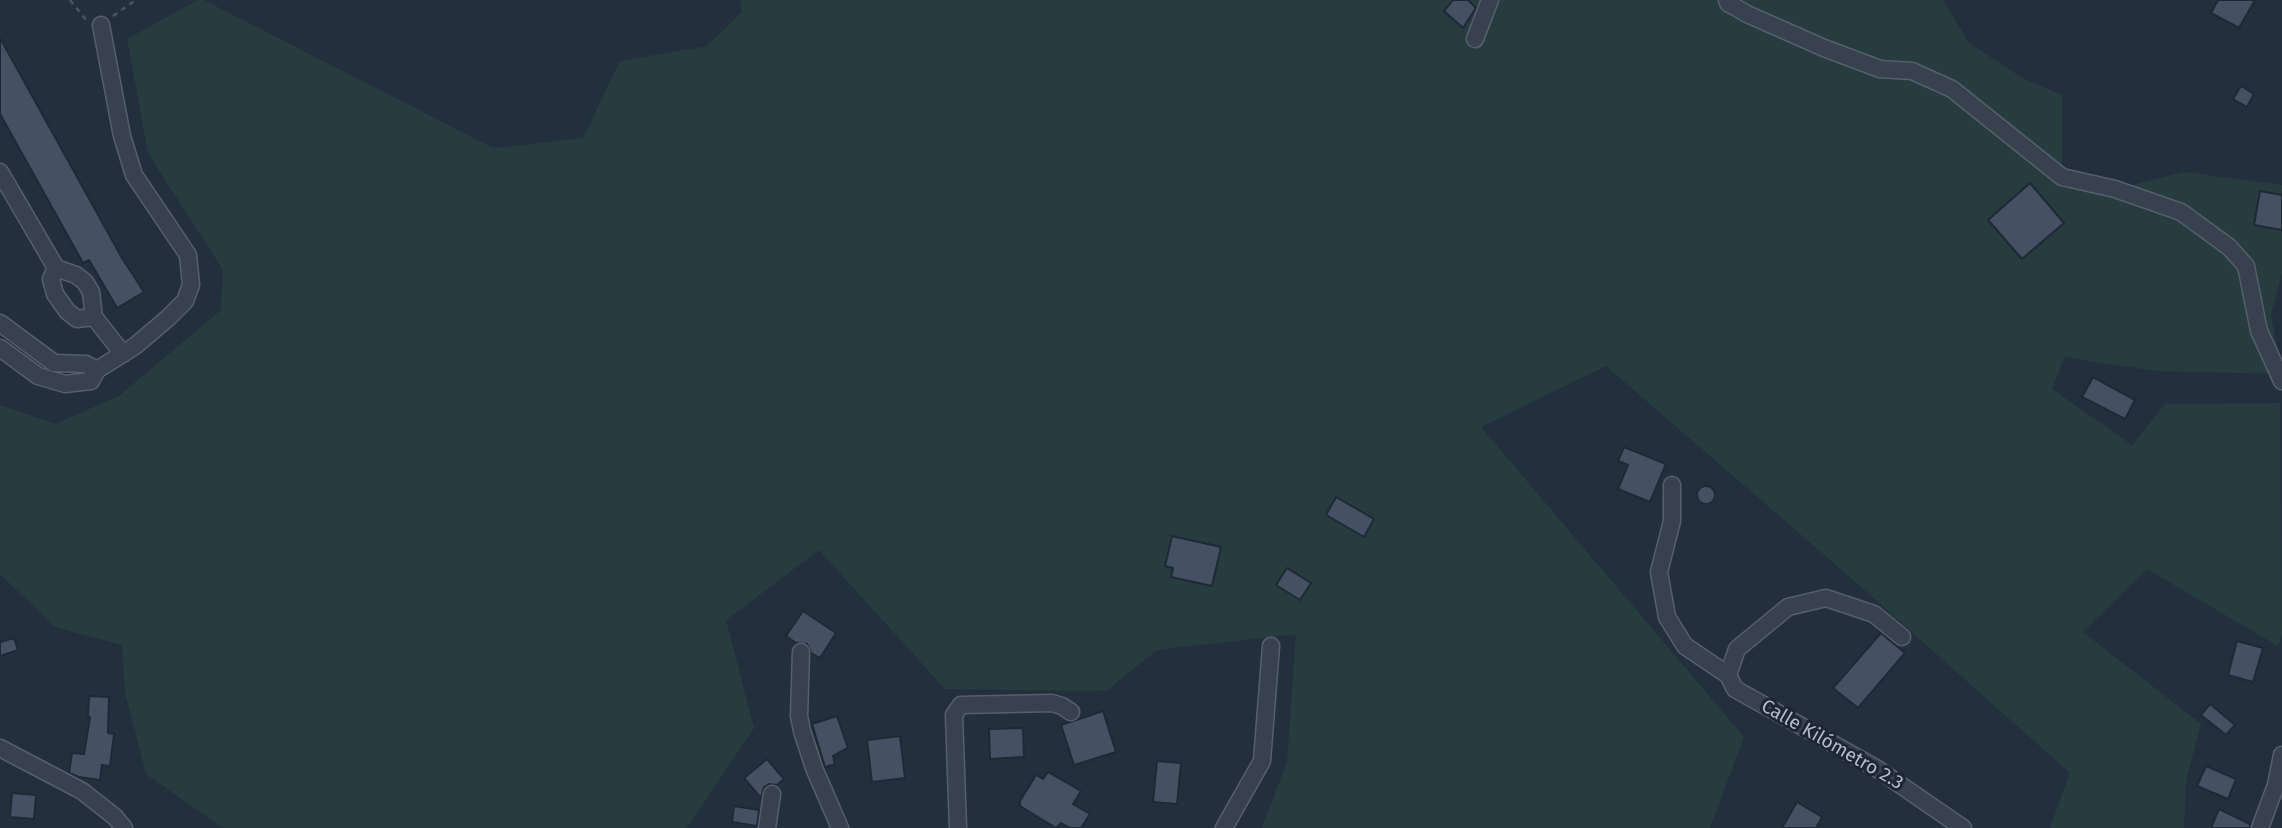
<!DOCTYPE html>
<html>
<head>
<meta charset="utf-8">
<style>
	body { margin:0 }
	canvas { display:block; background:#242f3e }
</style>
</head>
<body>
<canvas width="2282" height="828"></canvas>
<script>
const g = document.querySelector('canvas').getContext('2d');
g.lineJoin = 'round';
function fill(path, color) {
  g.fillStyle = color;
  g.fill(path, 'evenodd');
}
function shape(rows) {
  const path = new Path2D();
  for (const r of rows) {
    if (r.length === 3) {
      path.moveTo(r[0] + r[2], r[1]);
      path.arc(r[0], r[1], r[2], 0, 2 * Math.PI);
      continue;
    }
    path.moveTo(r[0], r[1]);
    for (let i = 2; i < r.length; i += 2) path.lineTo(r[i], r[i + 1]);
  }
  return path;
}
function strokePath(path, color, width, dash) {
  g.strokeStyle = color;
  g.lineWidth = width;
  g.lineCap = dash ? 'butt' : 'round';
  g.setLineDash(dash || []);
  g.stroke(path);
}
function label(font, color, halo, rows, align = 'center') {
  g.font = font + ' "Fira Sans",sans-serif';
  g.lineWidth = 6;
  g.setLineDash([]);
  g.textBaseline = 'middle';
  g.strokeStyle = halo;
  g.fillStyle = color;
  for (const [text, x, y, turn = 0] of rows) {
    g.save();
    g.translate(x, y);
    g.rotate((+turn || 0) * Math.PI / 180);
    g.textAlign = isNaN(turn) ? turn : align;
    if (halo) g.strokeText(text, 0, 0);
    g.fillText(text, 0, 0);
    g.restore();
  }
}
const green = shape([
	[198,0,204,0,493,148,583,138,620,61,707,46,742,12,740,0,1943,0,1969,43,2024,79,2062,95,2062,168,2096,194,2184,172,2282,185,2282,273,2271,315,2282,374,2155,371,2064,357,2052,389,2132,445,2165,404,2280,403,2282,635,2278,646,2147,569,2083,632,2201,724,2186,781,2184,828,2050,828,2070,773,1851,578,1606,366,1481,427,1744,737,1710,828,1262,828,1287,762,1296,634,1157,650,1106,691,945,689,819,550,726,620,754,728,687,828,223,828,146,774,125,692,122,645,55,627,0,574,0,405,55,424,119,396,221,310,223,270,148,153,127,39]
]);
const building = shape([
	[1453,0,1468,0,1476,8,1463,28,1444,11,1453,0],
	[2218,0,2255,0,2239,28,2211,13,2218,0],
	[0,38,122,258,144,292,117,308,89,260,83,263,0,114,0,38],
	[2241,86,2254,94,2247,107,2233,99,2241,86],
	[2030,183,2064,223,2022,259,1988,220,2030,183],
	[2260,191,2282,195,2282,230,2254,225,2260,191],
	[2093,377,2135,400,2125,419,2082,397,2093,377],
	[1624,447,1666,464,1650,502,1618,489,1628,465,1618,461,1624,447],
	[1706,495,9],
	[1336,497,1374,519,1364,537,1326,515,1336,497],
	[1172,536,1221,547,1212,586,1171,577,1173,568,1165,566,1172,536],
	[1287,568,1311,583,1300,600,1276,585,1287,568],
	[803,611,836,633,820,658,811,653,807,644,796,643,786,636,803,611],
	[1881,633,1905,653,1858,708,1833,688,1881,633],
	[14,638,18,650,0,656,0,642,14,638],
	[2237,641,2263,648,2253,682,2228,675,2237,641],
	[89,696,109,697,108,733,114,734,110,766,102,765,100,780,79,777,69,773,72,753,84,754,90,717,88,717,89,696],
	[2210,704,2235,725,2226,735,2201,715,2210,704],
	[1103,711,1116,752,1074,765,1061,725,1103,711],
	[837,716,848,748,833,756,835,764,825,767,812,724,837,716],
	[1023,728,1024,757,990,759,989,729,1023,728],
	[900,736,905,778,872,782,867,740,900,736],
	[767,759,784,779,777,785,769,784,764,787,761,798,744,778,767,759],
	[1157,761,1181,763,1177,804,1153,802,1157,761],
	[2206,766,2236,779,2228,799,2197,786,2206,766],
	[1048,772,1081,791,1073,804,1090,814,1081,828,1070,828,1061,823,1056,828,1020,806,1020,801,1036,775,1043,779,1048,772],
	[12,793,36,795,34,819,10,817,12,793],
	[1797,802,1822,817,1816,828,1782,828,1797,802],
	[734,806,759,810,757,826,732,822,734,806],
	[2219,809,2250,824,2250,828,2211,828,2219,809]
]);
const path = shape([
	[70,0,87,21],
	[113,16,136,0]
]);
const minor = shape([
	[1727,0,1728,3,1747,14,1824,48,1880,69,1912,71,1952,89,2062,177,2115,189,2181,212,2229,247,2246,266,2259,331,2282,381],
	[1475,39,1490,0],
	[0,172,56,268],
	[94,317,77,319,67,311,55,294,51,279,56,268,76,275,85,282,91,292,94,317,123,354],
	[0,323,54,363,86,364,97,370,91,381,65,384,38,376,0,348],
	[97,370,135,346,168,318,185,301,191,285,188,255,134,175,122,136,101,25],
	[1672,485,1672,521,1659,572,1667,617,1685,646,1728,675],
	[1902,637,1874,614,1826,598,1788,607,1737,649,1728,675,1735,689,1876,768,1963,828],
	[801,652,799,716,802,731,814,768,840,828],
	[0,748,82,791,115,817,124,828],
	[767,828,772,794],
	[958,828,954,715,961,705,1052,703,1062,706,1071,712],
	[1224,828,1262,761,1271,646],
	[2260,828,2276,785,2282,755]
]);
const streetNames = [
	["Calle Kilómetro 2.3",1832,745,30]
];
fill(green, '#263c3f');
fill(building, '#455162');
strokePath(building, '#1f2835', 2);
strokePath(minor, '#565f6c', 19);
strokePath(path, '#44595c', 2.5, [5, 5]);
strokePath(minor, '#38414e', 16);
label('19px', '#b4bcc9', '#1d2633', streetNames);
</script>
</body>
</html>
